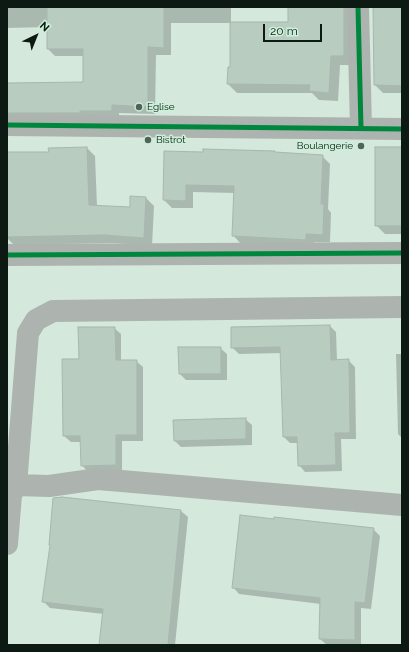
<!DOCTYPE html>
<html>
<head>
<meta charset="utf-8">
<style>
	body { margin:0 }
	#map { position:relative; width:409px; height:652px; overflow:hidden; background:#d4e8dc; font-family:Raleway,sans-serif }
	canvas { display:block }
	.frame { position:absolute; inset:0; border:8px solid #0d1a13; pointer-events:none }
	.north { position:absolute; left:16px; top:16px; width:40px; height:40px; -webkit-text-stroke:3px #ccf0da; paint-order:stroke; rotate:43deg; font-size:11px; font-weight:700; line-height:16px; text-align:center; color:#0d1a13 }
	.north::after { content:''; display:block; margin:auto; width:14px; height:18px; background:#0d1a13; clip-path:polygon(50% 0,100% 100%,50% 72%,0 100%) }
	.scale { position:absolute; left:263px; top:24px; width:59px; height:18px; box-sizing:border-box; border:2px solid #0d1a13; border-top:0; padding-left:5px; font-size:12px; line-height:14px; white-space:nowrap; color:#0d1a13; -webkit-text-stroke:3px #ccf0da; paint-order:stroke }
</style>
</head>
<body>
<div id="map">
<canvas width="409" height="652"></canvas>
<div class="frame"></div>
<div class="north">N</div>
<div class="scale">20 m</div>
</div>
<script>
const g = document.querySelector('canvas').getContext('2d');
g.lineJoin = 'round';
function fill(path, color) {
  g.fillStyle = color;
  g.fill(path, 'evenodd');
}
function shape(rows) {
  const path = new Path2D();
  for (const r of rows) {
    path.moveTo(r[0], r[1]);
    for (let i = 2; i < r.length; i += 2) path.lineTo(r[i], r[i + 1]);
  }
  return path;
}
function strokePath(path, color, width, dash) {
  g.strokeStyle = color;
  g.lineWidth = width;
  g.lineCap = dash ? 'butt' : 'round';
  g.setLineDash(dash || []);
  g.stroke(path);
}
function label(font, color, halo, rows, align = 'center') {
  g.font = font + ' Raleway,sans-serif';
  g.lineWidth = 3;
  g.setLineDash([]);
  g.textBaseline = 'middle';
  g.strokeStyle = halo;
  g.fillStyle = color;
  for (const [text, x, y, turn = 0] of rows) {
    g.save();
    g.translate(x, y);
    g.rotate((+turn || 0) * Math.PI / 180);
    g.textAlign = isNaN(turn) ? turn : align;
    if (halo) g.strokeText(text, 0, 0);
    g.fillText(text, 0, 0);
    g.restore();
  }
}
const shadow = shape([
	[7,7,231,7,231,23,289,23,289,7,353,7,353,65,340,65,338,101,319,100,312,93,237,93,228,84,229,68,231,68,231,23,171,23,171,55,156,55,155,114,119,113,119,118,7,123,7,83,84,83,84,56,55,56,48,49,48,27,7,28],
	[374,7,402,7,402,93,383,93,375,85],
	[87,148,95,156,97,206,131,208,146,198,154,206,152,246,114,243,14,245,7,238,7,153,50,153],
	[402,148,402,234,385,234,376,225],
	[165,152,276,154,322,156,330,164,328,209,331,213,330,242,314,242,314,247,240,243,233,235,234,193,193,192,193,208,172,208,164,200],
	[330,326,336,332,337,360,348,360,355,367,356,439,341,439,342,471,305,472,299,465,298,443,290,443,284,437,281,353,239,354,232,347],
	[114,328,121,334,121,361,136,361,143,367,143,441,122,441,122,471,88,472,82,465,81,442,71,442,64,436,80,360],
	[220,348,227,354,227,380,186,380,180,374],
	[396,354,402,354,402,438,398,434],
	[245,419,252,425,252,445,181,447,175,441],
	[181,511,188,517,175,645,100,645,104,614,50,608,43,601,51,546,50,545],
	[373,529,380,536,371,609,361,608,361,645,327,645,320,639,321,604,239,594,233,587]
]);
const building = shape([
	[47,7,164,7,164,48,148,47,148,107,112,105,112,111,80,111,80,113,7,113,7,83,83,82,83,49,47,49,47,7],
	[288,7,344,7,344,56,331,56,329,93,309,91,310,85,227,84,228,67,230,67,230,22,288,22,288,7],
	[373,7,402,7,402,86,374,85,373,7],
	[87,147,89,205,130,207,130,196,146,197,144,238,104,235,7,237,7,152,49,152,48,148,87,147],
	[375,147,402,147,402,226,375,226,375,147],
	[203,149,275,151,275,152,323,155,321,204,324,204,323,235,306,234,306,240,232,236,234,186,186,185,186,201,163,200,164,151,203,152,203,149],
	[330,325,331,360,349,359,350,433,335,433,336,465,298,466,297,437,283,437,280,347,231,348,231,327,330,325],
	[78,327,115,327,116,360,137,360,137,435,116,435,116,465,81,466,80,436,63,436,62,359,79,359,78,327],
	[178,347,221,347,221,374,179,374,178,347],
	[246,418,246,439,174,441,173,420,246,418],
	[62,497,181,510,168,645,99,645,103,609,42,602,50,545,49,545,53,498,62,497],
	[240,515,274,519,274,517,374,528,365,603,355,602,355,640,319,639,320,598,232,588,240,515]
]);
const minor = shape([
	[358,7,361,128],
	[7,125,402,129],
	[7,255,402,253],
	[16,485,28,333,36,320,53,311,402,307],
	[7,544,11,495,16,485,49,486,98,479,402,505]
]);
const cycleway = shape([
	[358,7,361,128],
	[7,125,402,129],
	[7,255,402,253]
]);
const markers = [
	[139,107,4,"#536259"],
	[148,140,4,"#536259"],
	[361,146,4,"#536259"]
];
const poiNames = [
	["Eglise",147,107],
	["Bistrot",156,140],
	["Boulangerie",353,146,"right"]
];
fill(shadow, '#0003');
fill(building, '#b8ccc0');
strokePath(building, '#a7b7ae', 1);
strokePath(minor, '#adb4b0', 22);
strokePath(cycleway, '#00873e', 5);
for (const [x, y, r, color] of markers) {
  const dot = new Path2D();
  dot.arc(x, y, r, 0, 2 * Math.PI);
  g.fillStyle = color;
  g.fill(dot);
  strokePath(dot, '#ccf0da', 1.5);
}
label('10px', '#0d1a13', '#ccf0da', poiNames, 'left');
</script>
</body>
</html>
